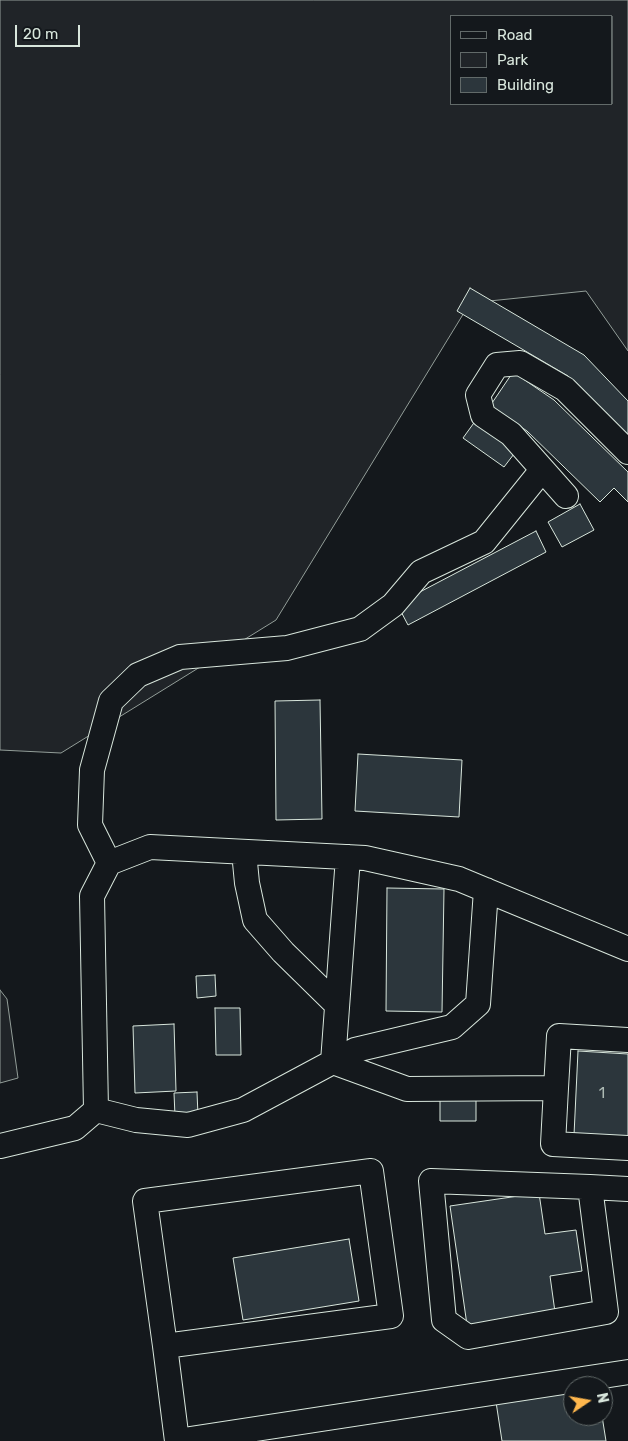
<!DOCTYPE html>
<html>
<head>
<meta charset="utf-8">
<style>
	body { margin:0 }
	#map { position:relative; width:628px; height:1441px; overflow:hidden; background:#14181c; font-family:Rubik,sans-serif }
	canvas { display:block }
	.legend { position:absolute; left:450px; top:15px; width:162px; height:90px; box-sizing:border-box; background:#14181c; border:1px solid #626a69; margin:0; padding:6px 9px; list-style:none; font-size:15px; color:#d8e6dc }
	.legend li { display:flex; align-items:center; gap:10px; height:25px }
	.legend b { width:25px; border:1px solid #626a69 }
	.north { position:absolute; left:563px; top:1376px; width:50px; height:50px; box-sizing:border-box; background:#14181c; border:1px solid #626a69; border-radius:50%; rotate:78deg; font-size:14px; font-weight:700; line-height:20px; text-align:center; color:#d8e6dc }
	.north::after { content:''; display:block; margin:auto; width:18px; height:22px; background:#ffb74d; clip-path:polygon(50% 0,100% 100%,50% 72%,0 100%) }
	.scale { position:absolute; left:15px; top:25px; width:65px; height:22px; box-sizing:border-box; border:2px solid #d8e6dc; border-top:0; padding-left:6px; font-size:15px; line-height:18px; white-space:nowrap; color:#d8e6dc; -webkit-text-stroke:4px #14181c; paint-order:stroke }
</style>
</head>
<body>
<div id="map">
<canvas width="628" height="1441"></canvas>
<ul class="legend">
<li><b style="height:6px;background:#14181c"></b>Road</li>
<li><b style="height:14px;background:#202428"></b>Park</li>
<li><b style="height:14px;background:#2c363c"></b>Building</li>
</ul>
<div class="north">N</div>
<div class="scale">20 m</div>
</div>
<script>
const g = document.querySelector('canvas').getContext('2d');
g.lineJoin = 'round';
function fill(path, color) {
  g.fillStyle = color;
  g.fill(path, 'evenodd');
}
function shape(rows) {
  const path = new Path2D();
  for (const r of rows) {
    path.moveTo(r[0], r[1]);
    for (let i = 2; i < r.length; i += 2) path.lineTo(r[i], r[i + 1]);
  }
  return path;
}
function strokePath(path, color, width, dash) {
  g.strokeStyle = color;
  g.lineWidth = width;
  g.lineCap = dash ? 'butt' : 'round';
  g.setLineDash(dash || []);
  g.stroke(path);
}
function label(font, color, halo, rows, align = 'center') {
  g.font = font + ' Rubik,sans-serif';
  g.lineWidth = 4;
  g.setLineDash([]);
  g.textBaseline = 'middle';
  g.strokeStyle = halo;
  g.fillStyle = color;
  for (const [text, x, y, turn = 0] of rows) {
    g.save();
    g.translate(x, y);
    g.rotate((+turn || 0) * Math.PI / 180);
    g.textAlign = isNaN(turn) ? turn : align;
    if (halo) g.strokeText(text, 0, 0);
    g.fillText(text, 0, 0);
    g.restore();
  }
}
const green = shape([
	[0,0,628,0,628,351,586,291,470,303,276,620,61,753,0,750,0,0],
	[452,16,612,16,612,104,452,104,452,16],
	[0,990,7,999,18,1078,0,1083,0,990]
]);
const building = shape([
	[470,288,584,355,628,401,628,438,568,376,457,311,470,288],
	[513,372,554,400,628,472,628,502,614,488,600,502,527,431,490,406,513,372],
	[476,420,517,450,504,467,463,438,476,420],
	[580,504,594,530,562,547,548,522,580,504],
	[536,531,546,552,408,625,397,604,536,531],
	[320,700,322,819,276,820,275,701,320,700],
	[358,754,462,760,459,817,355,811,358,754],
	[387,888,444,889,442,1012,386,1011,387,888],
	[215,975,216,996,197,998,196,976,215,975],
	[215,1008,240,1008,241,1055,216,1055,215,1008],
	[174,1024,176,1091,135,1093,133,1026,174,1024],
	[578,1051,628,1054,628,1137,574,1135,578,1051],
	[197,1092,198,1115,175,1116,174,1093,197,1092],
	[440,1099,476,1099,476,1121,440,1121,440,1099],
	[539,1193,545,1234,576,1230,582,1271,550,1276,555,1312,467,1325,450,1206,539,1193],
	[349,1239,359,1301,243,1320,233,1258,349,1239],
	[573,1390,573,1416,602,1416,606,1441,502,1441,496,1402,573,1390]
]);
const minor = shape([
	[566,496,511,434,483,415,478,395,497,365,520,363,565,389,628,452],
	[244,852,247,883,255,920,283,952,337,1005],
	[348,857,333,1062,407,1089,556,1088,559,1036,628,1040],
	[109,863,90,825,92,770,111,701,138,675,180,657,287,648,360,629,393,605,421,572,484,542,542,470],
	[556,1088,553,1144,628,1148],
	[96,1110,136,1120,188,1125,243,1110,355,1050,452,1027,478,1004,486,890],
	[0,1146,75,1128,96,1110,92,896,109,863,150,847,365,858,459,879,628,949],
	[371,1171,391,1316,165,1346,145,1201,371,1171],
	[590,1187,606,1312,468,1337,444,1320,431,1181,590,1187,628,1189],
	[165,1346,177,1441],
	[177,1441,628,1372]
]);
const numberNames = [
	["1",602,1094]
];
fill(green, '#202428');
strokePath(green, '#939e99', 1);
fill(building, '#2c363c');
strokePath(building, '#d8e6dc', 1);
strokePath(minor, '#d8e6dc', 26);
strokePath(minor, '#14181c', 24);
label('15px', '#adbab4', null, numberNames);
</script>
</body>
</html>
